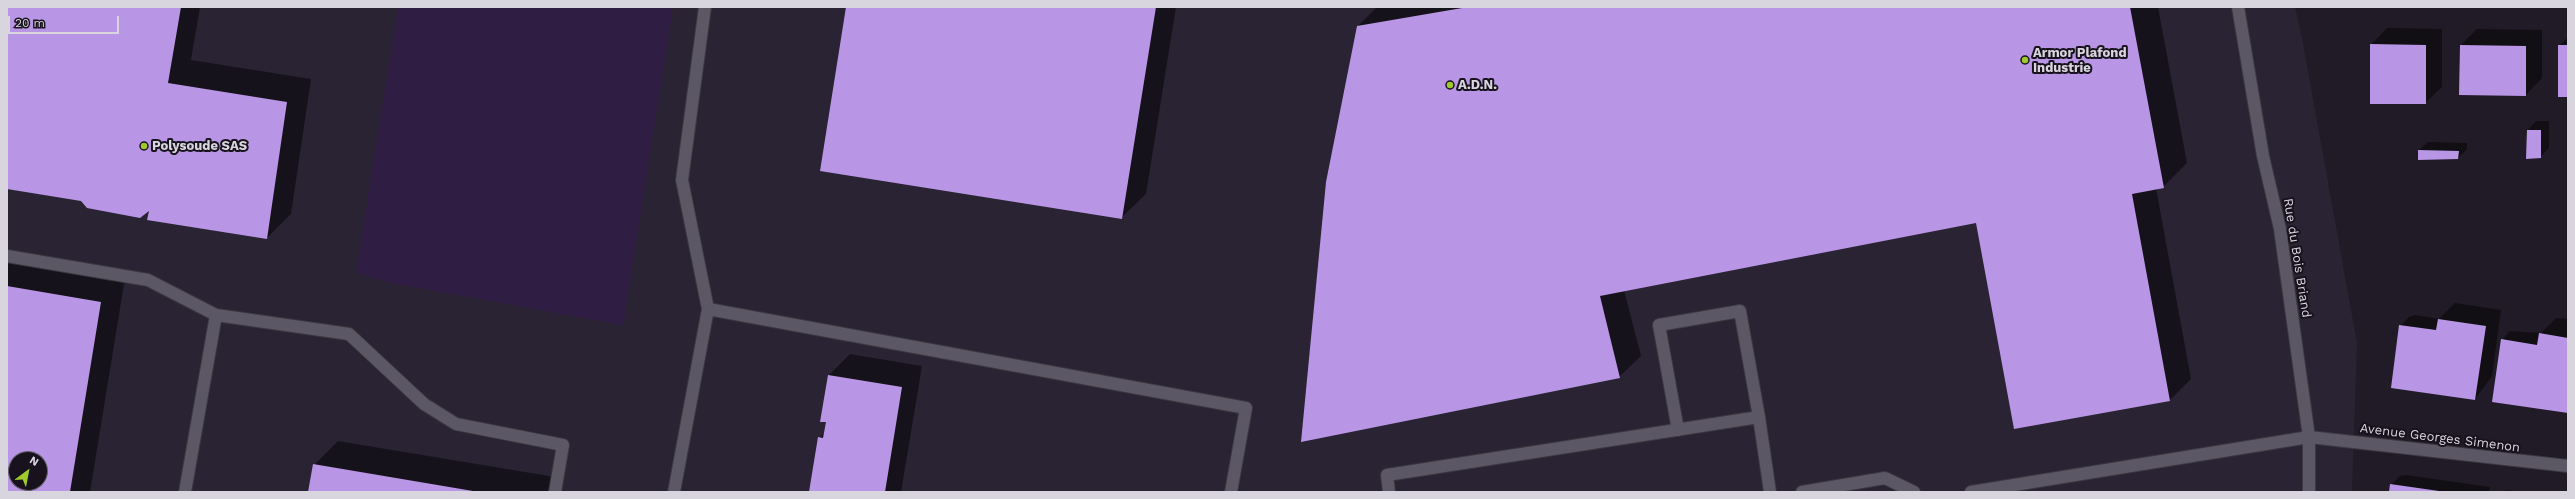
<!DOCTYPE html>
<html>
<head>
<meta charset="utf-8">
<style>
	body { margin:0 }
	#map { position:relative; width:2575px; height:499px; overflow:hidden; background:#201b27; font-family:"Work Sans",sans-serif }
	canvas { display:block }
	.frame { position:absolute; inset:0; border:8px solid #d9d5de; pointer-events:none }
	.north { position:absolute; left:8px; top:451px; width:40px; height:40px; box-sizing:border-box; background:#17121d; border:1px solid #65606a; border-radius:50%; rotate:32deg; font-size:11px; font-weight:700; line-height:16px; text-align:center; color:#d9d5de }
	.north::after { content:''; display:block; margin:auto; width:14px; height:18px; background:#a0c92c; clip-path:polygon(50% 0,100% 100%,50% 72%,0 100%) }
	.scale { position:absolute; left:8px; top:16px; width:111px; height:18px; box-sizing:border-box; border:2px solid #d9d5de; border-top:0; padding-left:5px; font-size:12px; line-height:14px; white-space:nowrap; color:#d9d5de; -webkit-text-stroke:3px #17121d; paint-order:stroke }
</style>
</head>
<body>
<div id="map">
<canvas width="2575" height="499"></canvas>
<div class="frame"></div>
<div class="north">N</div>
<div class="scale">20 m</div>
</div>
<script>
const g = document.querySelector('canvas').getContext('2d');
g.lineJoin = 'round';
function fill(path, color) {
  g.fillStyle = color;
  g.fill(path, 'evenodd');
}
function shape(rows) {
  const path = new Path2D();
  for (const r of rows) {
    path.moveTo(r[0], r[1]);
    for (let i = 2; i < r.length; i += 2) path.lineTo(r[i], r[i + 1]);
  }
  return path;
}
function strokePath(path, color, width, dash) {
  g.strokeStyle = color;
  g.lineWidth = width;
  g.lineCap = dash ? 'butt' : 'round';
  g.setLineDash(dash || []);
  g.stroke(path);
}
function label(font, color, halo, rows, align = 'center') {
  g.font = font + ' "Work Sans",sans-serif';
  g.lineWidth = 4;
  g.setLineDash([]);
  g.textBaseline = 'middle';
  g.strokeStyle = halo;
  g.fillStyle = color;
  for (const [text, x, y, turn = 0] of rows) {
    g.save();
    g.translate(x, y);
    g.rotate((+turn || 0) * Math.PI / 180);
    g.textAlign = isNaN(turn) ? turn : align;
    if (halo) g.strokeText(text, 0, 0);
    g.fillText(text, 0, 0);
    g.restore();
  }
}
const built = shape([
	[7,7,2295,7,2302,38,2357,343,2352,492,7,492],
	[16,459,40,459,40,483,16,483]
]);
const green = shape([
	[398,7,673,7,623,325,391,283,356,273]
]);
const shadow = shape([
	[7,7,200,7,191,60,311,79,291,214,267,238,149,219,151,209,7,188],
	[847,7,1176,7,1146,194,1122,217],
	[1377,7,2158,7,2187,163,2163,187,2156,188,2191,379,2170,400,1977,221,1624,290,1641,356,1619,377,1358,26],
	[2387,28,2442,29,2442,87,2425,103,2371,45],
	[2477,29,2542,30,2542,78,2526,95,2461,45],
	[2568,37,2568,96,2559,46],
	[2536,121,2549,121,2549,148,2540,157,2528,130],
	[2428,142,2467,143,2467,149,2458,158,2419,150],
	[7,259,125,278,90,492,7,492],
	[16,459,40,459,40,483,16,483],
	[2455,303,2501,310,2492,376,2475,399,2400,326,2409,317,2415,315,2439,319],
	[2556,318,2568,319,2568,412,2502,340,2510,331,2541,333],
	[850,354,922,366,901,492,810,492,819,438,826,431,829,375],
	[338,441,555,477,553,492,309,492,314,465],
	[2406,475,2490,487,2489,492,2390,492,2391,485,2400,476],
	[2508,490,2523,492,2500,492]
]);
const building = shape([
	[7,7,181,7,168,83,287,102,267,239,147,220,149,211,140,218,87,208,81,201,7,189],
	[846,7,1156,7,1122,219,820,171],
	[1468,7,2130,7,2164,188,2132,194,2170,401,2014,429,1976,223,1600,296,1620,378,1301,442,1326,182,1357,26],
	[2370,44,2426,45,2426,104,2370,104],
	[2460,45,2526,46,2526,96,2459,95],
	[2558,45,2568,45,2568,97,2558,97],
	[2527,130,2541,130,2541,158,2526,159],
	[2418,150,2459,151,2458,159,2418,160],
	[7,286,101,302,70,492,7,492],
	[16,459,40,459,40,483,16,483],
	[2438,319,2486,326,2475,400,2391,388,2399,325,2436,330],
	[2539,333,2568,338,2568,413,2492,402,2501,339,2537,345],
	[828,375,902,387,885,492,809,492,818,437,823,438,826,422,820,422],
	[313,464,473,491,473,492,308,492],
	[2390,484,2439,491,2439,492,2389,492]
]);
const lane = shape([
	[7,256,148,280,216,315,349,334,424,404,456,424,563,445,555,492],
	[708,309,1246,408,1231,492],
	[1678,430,1659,325,1740,311,1759,417],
	[185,492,216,315],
	[674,492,708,309,682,180,705,7],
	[1389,492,1387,475,1759,417,1770,492],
	[1802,492,1885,478,1914,492],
	[1971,492,2309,437]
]);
const street = shape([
	[2238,7,2263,156,2280,229,2309,437,2309,492],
	[2309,437,2568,466]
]);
const markers = [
	[2025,60,4,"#a0c92c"],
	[1450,85,4,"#a0c92c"],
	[144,146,4,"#a0c92c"]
];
const poiNames = [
	["Armor Plafond",2033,53],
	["Industrie",2033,68],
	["A.D.N.",1458,85],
	["Polysoude SAS",152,146]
];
const streetNames = [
	["Rue du Bois Briand",2297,258,81],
	["Avenue Georges Simenon",2440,438,7]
];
fill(built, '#2a2333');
fill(green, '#301d44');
fill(shadow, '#0007');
fill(building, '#b996e5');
strokePath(lane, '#3c3841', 14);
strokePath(street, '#3c3841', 14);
strokePath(lane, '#5c5765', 12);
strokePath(street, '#5c5765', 12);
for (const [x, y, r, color] of markers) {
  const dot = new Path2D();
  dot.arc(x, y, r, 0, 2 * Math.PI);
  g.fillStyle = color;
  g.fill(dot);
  strokePath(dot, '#17121d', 1.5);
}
label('bold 13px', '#d9d5de', '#17121d', poiNames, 'left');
label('13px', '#d9d5de', '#17121d', streetNames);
</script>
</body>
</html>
